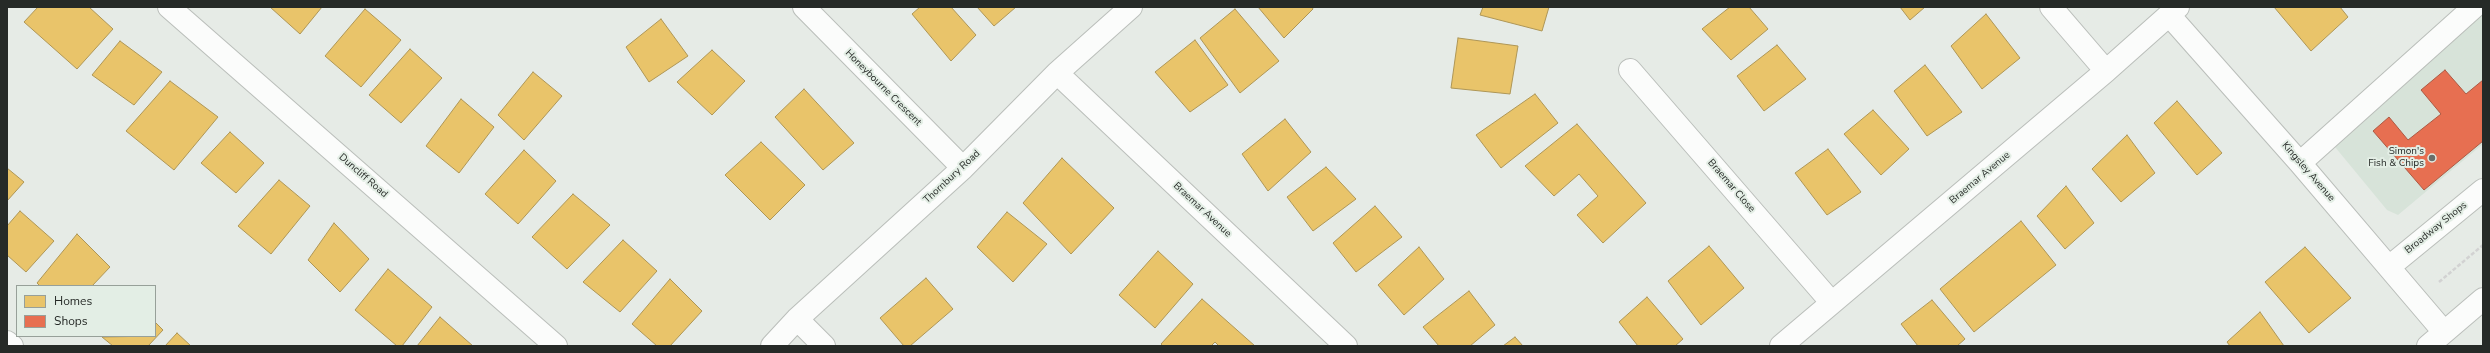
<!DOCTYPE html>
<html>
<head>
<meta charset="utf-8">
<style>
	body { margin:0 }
	#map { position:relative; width:2490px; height:353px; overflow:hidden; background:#e6ebe6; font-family:"Nunito Sans",sans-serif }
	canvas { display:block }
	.frame { position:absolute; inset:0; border:8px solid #262a27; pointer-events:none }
	.legend { position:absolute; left:16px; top:285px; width:140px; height:52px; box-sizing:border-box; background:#e3eee5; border:1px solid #97a099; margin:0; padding:5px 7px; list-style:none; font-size:12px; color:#262a27 }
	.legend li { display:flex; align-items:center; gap:8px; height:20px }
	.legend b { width:20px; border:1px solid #97a099 }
</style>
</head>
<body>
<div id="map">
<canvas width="2490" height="353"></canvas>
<div class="frame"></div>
<ul class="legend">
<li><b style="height:11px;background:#e9c46a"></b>Homes</li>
<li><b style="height:11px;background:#e76f51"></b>Shops</li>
</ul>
</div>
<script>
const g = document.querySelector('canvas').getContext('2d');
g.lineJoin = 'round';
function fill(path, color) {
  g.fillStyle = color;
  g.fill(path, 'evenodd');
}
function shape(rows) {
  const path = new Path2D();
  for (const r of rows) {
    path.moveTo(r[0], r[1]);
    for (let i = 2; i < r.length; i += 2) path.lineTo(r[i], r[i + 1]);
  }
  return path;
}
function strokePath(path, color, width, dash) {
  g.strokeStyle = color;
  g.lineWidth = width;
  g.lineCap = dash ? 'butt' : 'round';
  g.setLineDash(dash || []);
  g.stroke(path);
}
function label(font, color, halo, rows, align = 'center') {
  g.font = font + ' "Nunito Sans",sans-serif';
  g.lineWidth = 4;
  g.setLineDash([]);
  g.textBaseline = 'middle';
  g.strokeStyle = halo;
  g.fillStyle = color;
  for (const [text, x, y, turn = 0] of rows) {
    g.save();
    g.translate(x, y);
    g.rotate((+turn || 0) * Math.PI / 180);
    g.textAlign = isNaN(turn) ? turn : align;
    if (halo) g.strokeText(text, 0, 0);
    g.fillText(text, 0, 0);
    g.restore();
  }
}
const built = shape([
	[2483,7,2483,144,2398,215,2387,210,2321,130]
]);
const homes = shape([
	[38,7,89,7,113,29,77,69,24,22,38,7],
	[270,7,322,7,300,34,270,7],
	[920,7,951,7,976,35,951,61,912,14,920,7],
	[977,7,1016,7,994,26,977,7],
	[1258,7,1312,7,1313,9,1284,38,1258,7],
	[1483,7,1549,7,1542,31,1480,15,1483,7],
	[1730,7,1749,7,1768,29,1731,60,1702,29,1730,7],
	[1900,7,1925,7,1910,20,1900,7],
	[2274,7,2340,7,2348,17,2311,51,2274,7],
	[365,9,401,40,361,87,325,56,365,9],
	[1235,9,1279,61,1240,93,1200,38,1235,9],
	[1986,14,2020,58,1982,89,1951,46,1986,14],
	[661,19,688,56,649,82,626,47,661,19],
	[1458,38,1518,46,1510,94,1451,88,1458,38],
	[1195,40,1228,85,1190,112,1155,72,1195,40],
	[120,41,162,72,134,105,92,75,120,41],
	[1777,45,1806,79,1764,111,1737,76,1777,45],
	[410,49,442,78,401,123,369,95,410,49],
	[712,50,745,81,712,115,677,82,712,50],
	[1925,65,1962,112,1927,136,1894,91,1925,65],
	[533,72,562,96,524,140,498,115,533,72],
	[170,81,218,117,174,170,126,131,170,81],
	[804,89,854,143,823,170,775,117,804,89],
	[1535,94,1558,123,1501,168,1476,135,1535,94],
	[461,99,494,127,459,173,426,146,461,99],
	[2177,101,2222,153,2197,175,2154,123,2177,101],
	[1873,110,1909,149,1881,175,1844,134,1873,110],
	[1285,119,1311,152,1268,191,1242,154,1285,119],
	[1577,124,1646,203,1603,243,1577,215,1598,196,1579,174,1554,196,1525,166,1577,124],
	[230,132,264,163,236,193,201,163,230,132],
	[2127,135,2155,173,2121,202,2092,169,2127,135],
	[761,142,805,185,770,220,725,175,761,142],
	[1828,149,1861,192,1827,215,1795,173,1828,149],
	[524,150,556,181,518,224,485,194,524,150],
	[1062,158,1114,208,1071,254,1023,203,1062,158],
	[1326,167,1356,199,1313,231,1287,197,1326,167],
	[7,168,24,182,7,201,7,168],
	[279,180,310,206,271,254,238,226,279,180],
	[2066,186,2094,223,2065,249,2037,216,2066,186],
	[573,194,610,225,567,269,532,237,573,194],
	[1375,206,1402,237,1356,272,1333,243,1375,206],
	[20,211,54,241,26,272,7,255,7,226,20,211],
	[1007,212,1047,244,1013,282,977,247,1007,212],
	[2021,221,2056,265,1974,332,1940,289,2021,221],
	[334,223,369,259,340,292,308,260,334,223],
	[77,234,110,267,92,286,40,286,37,283,77,234],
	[623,240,657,271,620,312,583,282,623,240],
	[1709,246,1744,288,1701,325,1668,281,1709,246],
	[1419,247,1444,279,1404,315,1378,285,1419,247],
	[2305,247,2351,298,2309,333,2265,282,2305,247],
	[1158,251,1193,284,1155,328,1119,295,1158,251],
	[388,269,432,307,402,346,397,346,355,310,388,269],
	[926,278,953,309,910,346,904,346,880,318,926,278],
	[670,279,702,311,670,346,657,346,632,324,670,279],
	[1469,291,1495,325,1470,346,1439,346,1423,327,1469,291],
	[1647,297,1683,339,1675,346,1638,346,1619,322,1647,297],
	[1202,299,1255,346,1219,346,1215,342,1211,346,1163,346,1161,344,1202,299],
	[1932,300,1965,339,1957,346,1918,346,1901,324,1932,300],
	[2260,312,2284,346,2230,346,2227,342,2260,312],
	[440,317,473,346,417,346,440,317],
	[155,322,163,330,148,346,113,346,102,337,155,336,155,322],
	[177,333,191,346,165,346,177,333],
	[1515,337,1523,346,1503,346,1515,337]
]);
const shops = shape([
	[2445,70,2466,94,2483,80,2483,141,2424,190,2373,131,2389,117,2408,140,2441,114,2421,90,2445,70]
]);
const path = shape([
	[2439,282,2483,245]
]);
const minor = shape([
	[169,7,556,346],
	[804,7,963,168],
	[2051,7,2106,71],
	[2169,15,2300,163,2444,332],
	[1630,70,1832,303],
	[1057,73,1346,346],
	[2300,163,2474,7],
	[2389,267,2483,190],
	[797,319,824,346],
	[7,342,12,346],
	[772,346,797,319,963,168,1057,73,1131,7],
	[1781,346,2106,71,2178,7],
	[2428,346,2483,299]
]);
const markers = [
	[2432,158,4,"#696e6a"]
];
const streetNames = [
	["Honeybourne Crescent",883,88,45],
	["Kingsley Avenue",2308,172,49],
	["Duncliff Road",363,176,41],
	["Thornbury Road",952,177,-43],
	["Braemar Avenue",1980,178,-40],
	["Braemar Close",1731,186,49],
	["Braemar Avenue",1202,210,43],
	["Broadway Shops",2436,228,-39]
];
const poiNames = [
	["Simon's",2424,152],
	["Fish & Chips",2424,164]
];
fill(built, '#d7e3d9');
fill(homes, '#e9c46a');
strokePath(homes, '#ae9656', 1);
fill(shops, '#e76f51');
strokePath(shops, '#ad5a44', 1);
strokePath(minor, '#babeba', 24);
strokePath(path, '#d2d2d2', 2.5, [4, 2]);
strokePath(minor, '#fbfcfb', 22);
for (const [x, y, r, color] of markers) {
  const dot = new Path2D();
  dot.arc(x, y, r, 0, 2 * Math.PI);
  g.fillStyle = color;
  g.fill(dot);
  strokePath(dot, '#e3eee5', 1.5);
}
label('10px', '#262a27', '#e3eee5', streetNames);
label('10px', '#262a27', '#e3eee5', poiNames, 'right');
</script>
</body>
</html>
